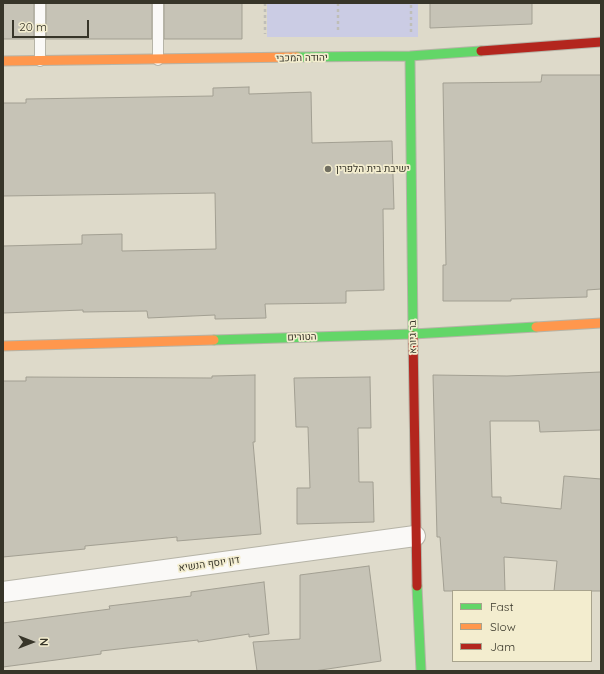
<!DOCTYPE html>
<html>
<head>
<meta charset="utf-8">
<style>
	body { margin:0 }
	#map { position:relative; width:604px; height:674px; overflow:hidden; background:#dedaca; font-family:Quicksand,sans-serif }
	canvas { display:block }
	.frame { position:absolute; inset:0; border:4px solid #373529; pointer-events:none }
	.legend { position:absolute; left:452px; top:590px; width:140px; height:72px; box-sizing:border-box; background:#f3edcf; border:1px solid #a8a38d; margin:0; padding:5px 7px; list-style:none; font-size:12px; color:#373529 }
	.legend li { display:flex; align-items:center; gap:8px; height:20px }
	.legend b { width:20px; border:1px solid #a8a38d }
	.north { position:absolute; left:12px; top:622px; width:40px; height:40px; -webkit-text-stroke:3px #f3edcf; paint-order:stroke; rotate:90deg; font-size:11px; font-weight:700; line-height:16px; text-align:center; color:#373529 }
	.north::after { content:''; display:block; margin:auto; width:14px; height:18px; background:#373529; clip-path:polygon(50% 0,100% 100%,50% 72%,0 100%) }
	.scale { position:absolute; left:12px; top:20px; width:77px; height:18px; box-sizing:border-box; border:2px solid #373529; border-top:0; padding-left:5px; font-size:12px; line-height:14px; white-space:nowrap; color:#373529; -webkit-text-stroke:3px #f3edcf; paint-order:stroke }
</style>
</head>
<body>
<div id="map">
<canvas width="604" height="674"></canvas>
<div class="frame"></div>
<ul class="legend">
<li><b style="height:5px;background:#63d668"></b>Fast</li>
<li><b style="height:5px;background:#ff974d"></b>Slow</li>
<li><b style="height:5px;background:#b3261e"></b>Jam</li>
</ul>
<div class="north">N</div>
<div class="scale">20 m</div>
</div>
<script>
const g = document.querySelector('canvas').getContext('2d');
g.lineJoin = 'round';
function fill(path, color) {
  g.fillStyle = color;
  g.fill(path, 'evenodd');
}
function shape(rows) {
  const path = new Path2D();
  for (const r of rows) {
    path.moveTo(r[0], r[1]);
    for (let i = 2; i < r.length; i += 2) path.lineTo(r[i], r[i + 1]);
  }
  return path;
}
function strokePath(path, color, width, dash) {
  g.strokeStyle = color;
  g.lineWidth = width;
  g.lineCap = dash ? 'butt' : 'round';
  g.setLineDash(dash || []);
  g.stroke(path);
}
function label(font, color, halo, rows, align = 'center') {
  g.font = font + ' Quicksand,Heebo,sans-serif';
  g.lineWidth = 3.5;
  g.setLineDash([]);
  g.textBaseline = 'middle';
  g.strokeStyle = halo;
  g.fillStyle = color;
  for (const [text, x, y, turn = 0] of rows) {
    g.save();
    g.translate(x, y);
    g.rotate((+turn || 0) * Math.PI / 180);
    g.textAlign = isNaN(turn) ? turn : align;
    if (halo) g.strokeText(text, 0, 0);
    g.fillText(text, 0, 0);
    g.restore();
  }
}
const green = shape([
	[267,3,418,3,418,37,267,37]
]);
const building = shape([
	[3,3,34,3,34,39,3,39,3,3],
	[46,3,152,3,152,39,46,39,46,3],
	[164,3,242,3,242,39,164,39,164,3],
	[430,3,532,3,532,24,430,28,430,3],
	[542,75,601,75,601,289,587,290,587,297,511,299,511,301,443,301,443,265,446,265,443,83,541,82,542,75],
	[249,87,249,94,311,92,312,143,392,141,394,209,383,209,384,290,346,291,346,303,265,304,266,318,215,319,215,315,148,318,147,311,83,312,83,310,3,313,3,246,82,244,82,235,122,234,122,251,216,249,215,193,3,196,3,103,26,103,26,99,213,96,213,88,249,87],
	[601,372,601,430,540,432,539,421,490,421,492,497,501,497,501,503,561,509,564,476,601,479,601,591,554,591,557,561,504,557,505,591,444,591,440,537,437,537,433,375,507,376,601,372],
	[255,375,255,442,253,442,261,534,177,541,177,537,127,542,85,546,85,549,3,557,3,381,26,381,26,377,212,378,212,376,255,375],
	[370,377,371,428,358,428,359,482,373,482,374,522,297,524,297,488,310,488,308,427,296,427,294,378,370,377],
	[369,566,381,661,314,671,257,671,253,642,300,639,300,575,369,566],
	[264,582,269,634,249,637,249,634,198,642,198,640,101,651,101,654,3,667,3,623,110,609,109,606,191,596,191,592,264,582]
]);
const path = shape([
	[265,3,265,34],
	[338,3,338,33],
	[411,32,411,3]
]);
const lane = shape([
	[158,3,158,60],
	[40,61,40,3]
]);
const street = shape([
	[3,592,415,536]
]);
const fast = shape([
	[410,56,413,336],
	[297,57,410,56,481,51],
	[214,340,413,334,536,327],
	[417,586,421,671]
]);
const slow = shape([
	[3,61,297,57],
	[536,327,601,323],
	[3,346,214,340]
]);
const jam = shape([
	[481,51,601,42],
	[413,336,417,586]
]);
const markers = [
	[328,169,4,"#716f61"]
];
const streetNames = [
	["יהודה המכבי",302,58,-1],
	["הטורים",302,337,-2],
	["בר גיורא",413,337,-91],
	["דון יוסף הנשיא",209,564,-8]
];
const poiNames = [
	["ישיבת בית הלפרין",336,169]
];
fill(green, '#cbcce4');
fill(building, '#c6c3b6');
strokePath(building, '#a29f92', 1);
strokePath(lane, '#b6b4a7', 12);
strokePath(street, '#b6b4a7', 22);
strokePath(fast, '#b6b4a7', 11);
strokePath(slow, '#b6b4a7', 11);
strokePath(jam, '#b6b4a7', 11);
strokePath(path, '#bfbeb8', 2.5, [3, 3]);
strokePath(lane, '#faf9f7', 10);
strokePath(street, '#faf9f7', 20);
strokePath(fast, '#63d668', 9);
strokePath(slow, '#ff974d', 9);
strokePath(jam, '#b3261e', 9);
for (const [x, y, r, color] of markers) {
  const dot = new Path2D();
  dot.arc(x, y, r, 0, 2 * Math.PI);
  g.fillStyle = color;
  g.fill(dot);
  strokePath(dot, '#f3edcf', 1.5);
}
label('10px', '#373529', '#f3edcf', streetNames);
label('10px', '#373529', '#f3edcf', poiNames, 'left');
</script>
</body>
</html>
